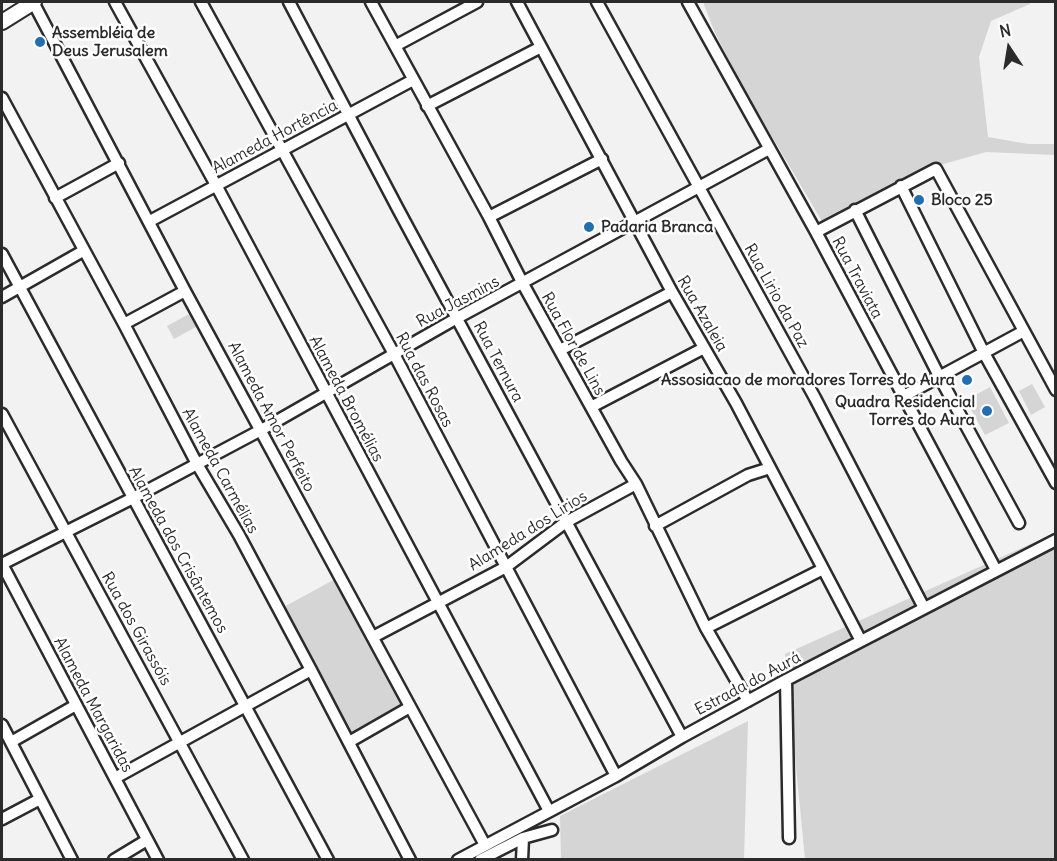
<!DOCTYPE html>
<html>
<head>
<meta charset="utf-8">
<style>
	body { margin:0 }
	#map { position:relative; width:1057px; height:861px; overflow:hidden; background:#f2f2f2; font-family:Delius,sans-serif }
	canvas { display:block }
	.frame { position:absolute; inset:0; border:3px solid #2b2b2b; pointer-events:none }
	.north { position:absolute; left:979px; top:18px; width:60px; height:60px; -webkit-text-stroke:4px #fff; paint-order:stroke; rotate:348deg; font-size:16px; font-weight:700; line-height:24px; text-align:center; color:#2b2b2b }
	.north::after { content:''; display:block; margin:auto; width:21px; height:27px; background:#2b2b2b; clip-path:polygon(50% 0,100% 100%,50% 72%,0 100%) }
</style>
</head>
<body>
<div id="map">
<canvas width="1057" height="861"></canvas>
<div class="frame"></div>
<div class="north">N</div>
</div>
<script>
const g = document.querySelector('canvas').getContext('2d');
g.lineJoin = 'round';
function fill(path, color) {
  g.fillStyle = color;
  g.fill(path, 'evenodd');
}
function shape(rows) {
  const path = new Path2D();
  for (const r of rows) {
    path.moveTo(r[0], r[1]);
    for (let i = 2; i < r.length; i += 2) path.lineTo(r[i], r[i + 1]);
  }
  return path;
}
function strokePath(path, color, width, dash) {
  g.strokeStyle = color;
  g.lineWidth = width;
  g.lineCap = dash ? 'butt' : 'round';
  g.setLineDash(dash || []);
  g.stroke(path);
}
function label(font, color, halo, rows, align = 'center') {
  g.font = font + ' Delius,sans-serif';
  g.lineWidth = 5;
  g.setLineDash([]);
  g.textBaseline = 'middle';
  g.strokeStyle = halo;
  g.fillStyle = color;
  for (const [text, x, y, turn = 0] of rows) {
    g.save();
    g.translate(x, y);
    g.rotate((+turn || 0) * Math.PI / 180);
    g.textAlign = isNaN(turn) ? turn : align;
    if (halo) g.strokeText(text, 0, 0);
    g.fillText(text, 0, 0);
    g.restore();
  }
}
const green = shape([
	[703,2,1030,2,1030,4,991,21,979,57,988,137,1028,144,1055,144,1055,155,986,152,940,165,823,223,748,96,715,33],
	[189,314,196,327,174,339,167,326],
	[1032,384,1045,407,1031,415,1019,391],
	[990,387,1009,423,985,435,966,400],
	[1055,533,1055,859,805,859,785,654],
	[337,578,406,703,350,738,282,608],
	[748,721,744,859,561,859,560,816]
]);
const street = shape([
	[33,2,185,291,485,845],
	[115,2,216,185,549,811],
	[201,2,394,354,616,776],
	[289,2,398,209,682,737],
	[371,2,489,217,523,284,621,461,636,484,706,628,748,701],
	[517,2,672,292,736,403,861,641],
	[597,2,815,398,924,608],
	[688,2,816,232,996,570],
	[395,46,477,2],
	[2,98,124,324,197,464,239,535,311,670,410,860],
	[427,106,541,47],
	[901,186,984,353,1056,483],
	[55,198,119,163],
	[855,210,939,376,1019,523],
	[489,217,602,159],
	[150,221,413,80],
	[816,232,936,169,1056,390],
	[2,254,328,860],
	[2,297,83,251],
	[124,324,185,291],
	[560,350,672,292],
	[902,397,1024,331],
	[591,407,704,348],
	[2,414,243,860],
	[655,526,748,475,770,468],
	[2,564,133,498,261,430,457,318,769,149],
	[2,564,158,860],
	[706,628,823,569],
	[373,637,506,567,566,522,636,484],
	[786,680,789,838],
	[2,725,72,860],
	[11,742,76,705],
	[349,742,410,707],
	[115,778,311,670],
	[2,819,40,799],
	[114,860,147,840],
	[458,860,616,776,682,737,786,680,1056,540],
	[480,860,523,838,552,830],
	[522,860,523,838]
]);
const secondary = shape([
	[2,22,34,2]
]);
const markers = [
	[40,42,6,"#1f6fb2"],
	[919,200,6,"#1f6fb2"],
	[589,227,6,"#1f6fb2"],
	[967,380,6,"#1f6fb2"],
	[987,411,6,"#1f6fb2"]
];
const poiNames = [
	["Assembléia de",52,33],
	["Deus Jerusalem",52,51],
	["Bloco 25",931,200],
	["Padaria Branca",601,227],
	["Assosiacao de moradores Torres do Aura",955,380,"right"],
	["Quadra Residencial",975,402,"right"],
	["Torres do Aura",975,420,"right"]
];
const streetNames = [
	["Alameda Hortência",275,137,-28],
	["Rua Traviata",857,278,62],
	["Rua Lirio da Paz",776,296,61],
	["Rua Jasmins",458,302,-28],
	["Rua Azaleia",702,314,60],
	["Rua Flor de Lins",573,344,61],
	["Rua Ternura",498,362,62],
	["Rua das Rosas",424,380,62],
	["Alameda Bromélias",346,399,62],
	["Alameda Amor Perfeito",271,417,62],
	["Alameda Carmélias",220,471,61],
	["Alameda dos Lirios",528,531,-32],
	["Alameda dos Crisântemos",178,550,61],
	["Rua dos Girassóis",136,629,61],
	["Estrada do Aurá",748,684,-28],
	["Alameda Margaridas",93,705,62]
];
fill(green, '#d5d5d5');
strokePath(street, '#2b2b2b', 15);
strokePath(secondary, '#2b2b2b', 18);
strokePath(street, '#fff', 10);
strokePath(secondary, '#fff', 14);
for (const [x, y, r, color] of markers) {
  const dot = new Path2D();
  dot.arc(x, y, r, 0, 2 * Math.PI);
  g.fillStyle = color;
  g.fill(dot);
  strokePath(dot, '#fff', 2);
}
label('bold 16px', '#2b2b2b', '#fff', poiNames, 'left');
label('16px', '#2b2b2b', '#fff', streetNames);
</script>
</body>
</html>
